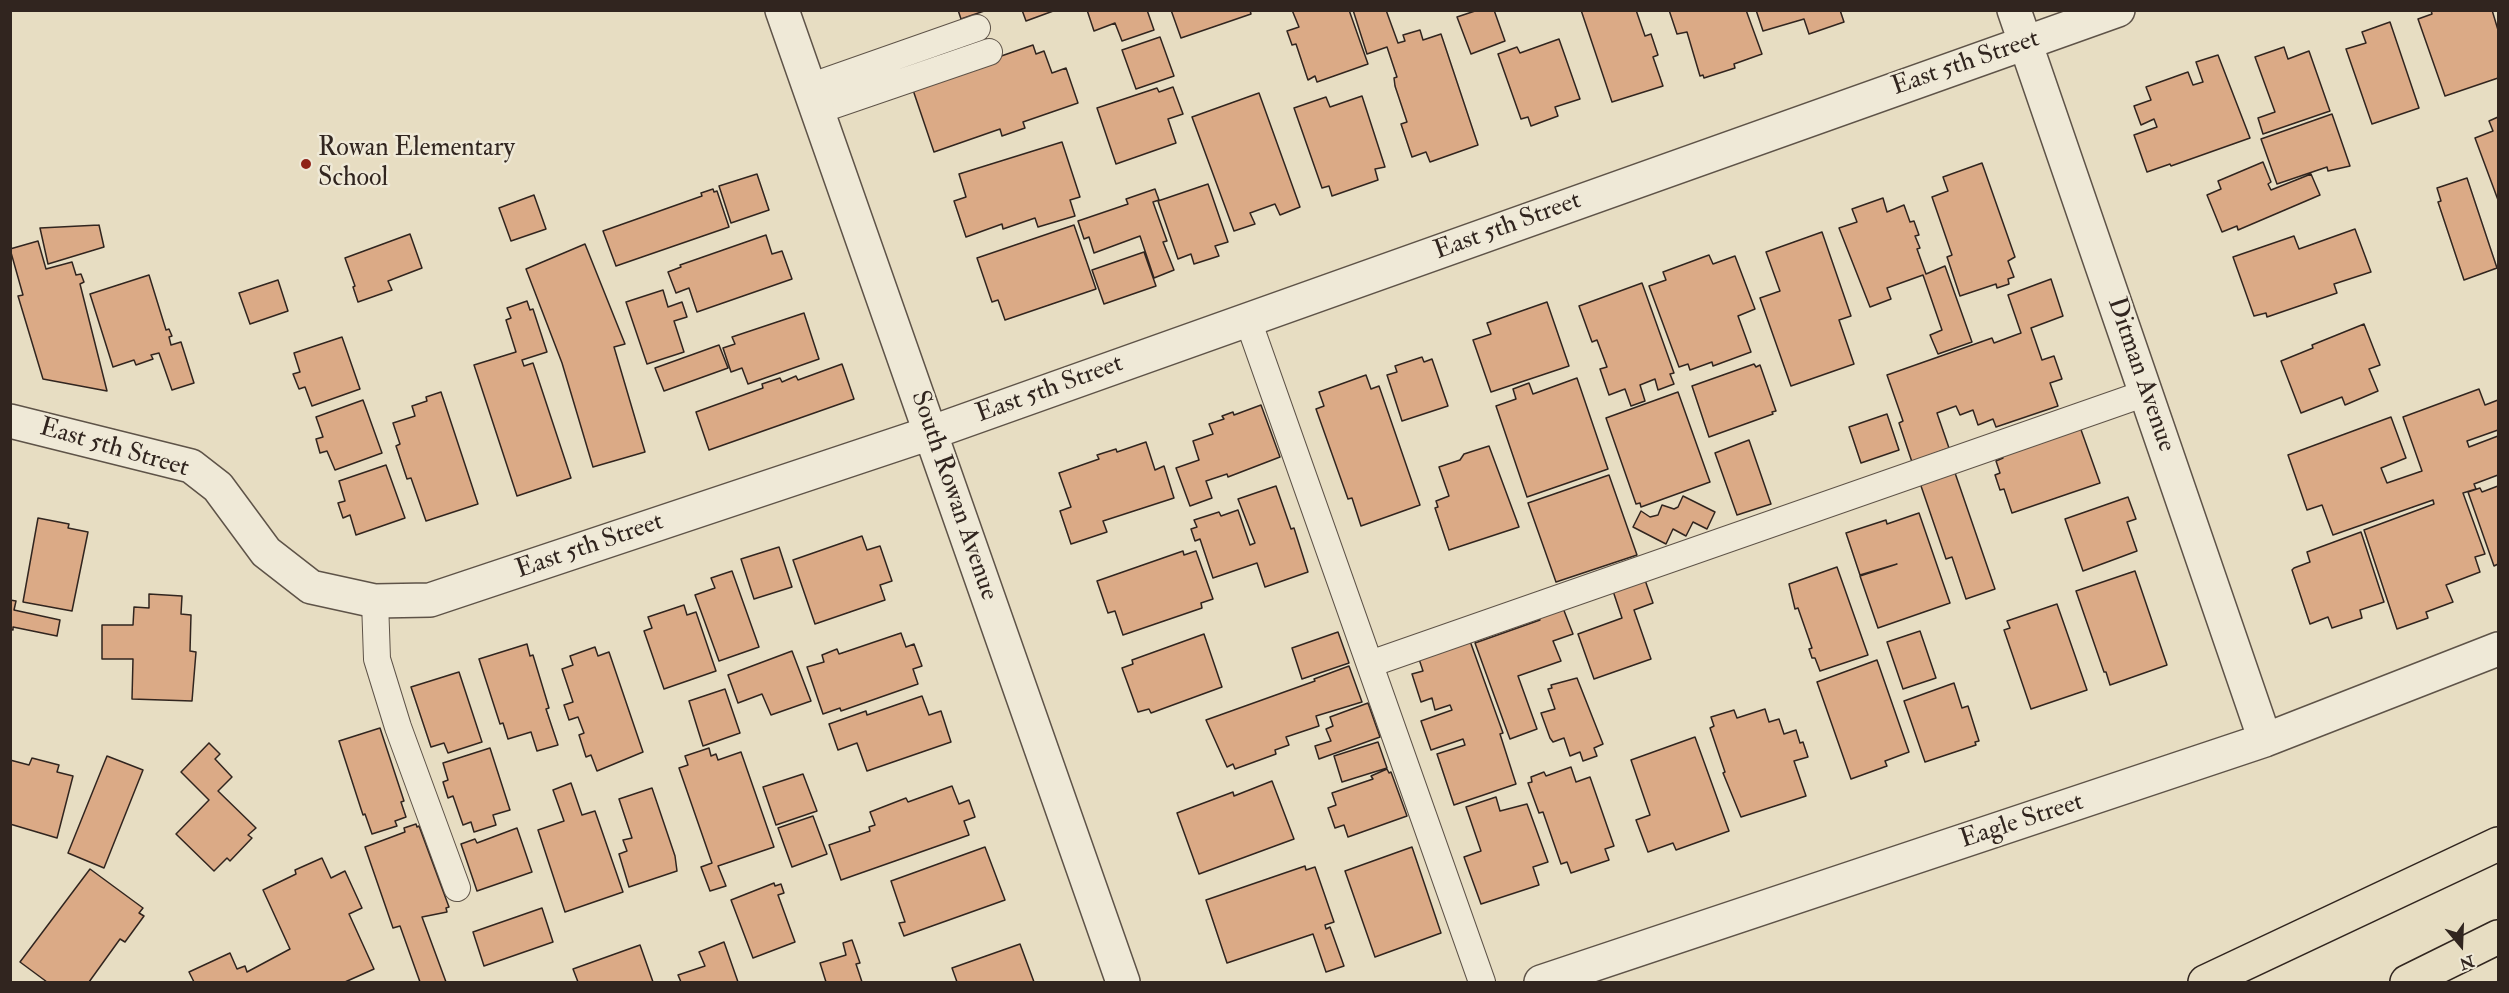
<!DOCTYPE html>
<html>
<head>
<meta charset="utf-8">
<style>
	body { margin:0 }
	#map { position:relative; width:2509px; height:993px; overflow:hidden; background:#e7ddc2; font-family:"IM FELL Double Pica",serif }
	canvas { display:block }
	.frame { position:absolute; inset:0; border:12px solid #31251f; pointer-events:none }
	.north { position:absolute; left:2431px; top:915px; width:60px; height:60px; -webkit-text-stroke:4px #efe9d7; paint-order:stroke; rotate:161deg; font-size:16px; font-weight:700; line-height:24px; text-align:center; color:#31251f }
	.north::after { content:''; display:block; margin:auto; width:21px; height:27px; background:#31251f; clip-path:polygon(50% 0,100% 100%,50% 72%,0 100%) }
</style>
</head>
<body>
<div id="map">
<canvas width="2509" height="993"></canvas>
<div class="frame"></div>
<div class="north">N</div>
</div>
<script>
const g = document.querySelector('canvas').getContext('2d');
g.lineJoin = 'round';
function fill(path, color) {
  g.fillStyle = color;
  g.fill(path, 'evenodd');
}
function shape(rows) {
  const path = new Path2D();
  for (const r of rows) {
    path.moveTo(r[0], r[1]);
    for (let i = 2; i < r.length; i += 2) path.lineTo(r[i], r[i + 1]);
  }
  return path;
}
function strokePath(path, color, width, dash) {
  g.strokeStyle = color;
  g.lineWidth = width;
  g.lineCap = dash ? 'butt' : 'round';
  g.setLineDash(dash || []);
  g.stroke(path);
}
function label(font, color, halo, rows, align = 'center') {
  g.font = font + ' "IM FELL Double Pica",serif';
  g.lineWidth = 5;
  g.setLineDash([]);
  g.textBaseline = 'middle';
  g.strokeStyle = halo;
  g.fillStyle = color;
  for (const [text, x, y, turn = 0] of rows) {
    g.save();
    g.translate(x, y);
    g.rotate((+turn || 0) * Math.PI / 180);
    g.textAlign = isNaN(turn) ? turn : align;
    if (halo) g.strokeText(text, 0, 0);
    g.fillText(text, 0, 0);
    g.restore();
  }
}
const building = shape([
	[958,10,987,10,961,19,958,10],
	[1022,10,1056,10,1026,21,1022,10],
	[1087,10,1147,10,1154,30,1122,41,1115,23,1094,31,1087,10],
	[1171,10,1250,10,1251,14,1181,38,1171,10],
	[1292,10,1349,10,1368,64,1317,82,1315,76,1308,80,1296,44,1292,45,1287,31,1299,27,1292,10],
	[1353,10,1386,10,1398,43,1405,41,1403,35,1420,30,1423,40,1441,34,1478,145,1430,162,1426,152,1412,157,1401,124,1407,122,1395,86,1394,78,1397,77,1387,47,1367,54,1353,10],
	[1478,10,1494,10,1505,41,1471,54,1457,17,1478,10],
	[1581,10,1636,10,1645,36,1651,34,1658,55,1653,57,1663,86,1612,102,1581,10],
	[1669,10,1746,10,1762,54,1734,64,1735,68,1704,78,1703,75,1700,76,1687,32,1677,34,1669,10],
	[1756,10,1840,10,1844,22,1809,34,1804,19,1763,31,1756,10],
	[2431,10,2492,10,2498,30,2498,78,2445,96,2418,19,2432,14,2431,10],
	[2390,22,2419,108,2372,124,2346,49,2366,43,2362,32,2390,22],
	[1160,37,1174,76,1136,89,1122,50,1160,37],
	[1559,39,1580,99,1555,107,1558,116,1531,126,1528,117,1521,119,1498,54,1517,47,1520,53,1559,39],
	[1033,45,1036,54,1044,51,1052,73,1066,68,1078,103,1023,122,1025,128,1002,136,1000,129,934,152,912,87,1033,45],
	[2284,47,2288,59,2309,51,2330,111,2263,134,2258,118,2275,112,2255,57,2284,47],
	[2218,55,2250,138,2171,166,2170,164,2147,172,2134,135,2157,127,2154,119,2141,125,2134,106,2151,100,2146,87,2188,72,2193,85,2203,82,2196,62,2218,55],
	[1173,87,1183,114,1168,119,1176,143,1116,164,1097,108,1157,88,1159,92,1173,87],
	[1259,93,1300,207,1280,215,1275,204,1250,213,1255,224,1234,231,1192,117,1259,93],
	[1362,96,1385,167,1375,169,1378,180,1332,196,1329,186,1322,188,1294,108,1326,97,1330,107,1362,96],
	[2332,114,2350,166,2328,171,2327,167,2277,184,2261,139,2332,114],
	[2498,117,2498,200,2475,138,2493,131,2489,121,2498,117],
	[1062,142,1080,197,1070,200,1075,216,1038,227,1035,218,1003,229,1002,224,966,237,954,201,966,197,959,174,1062,142],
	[2263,162,2271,182,2268,184,2271,190,2311,174,2320,195,2238,230,2237,226,2222,232,2207,195,2221,189,2218,181,2263,162],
	[1982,163,2015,257,2008,261,2014,277,2008,279,2009,284,1997,288,1996,284,1960,296,1947,257,1952,255,1932,197,1948,191,1943,177,1982,163],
	[757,174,769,210,731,223,719,186,757,174],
	[2467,178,2497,268,2464,280,2438,202,2441,201,2437,188,2467,178],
	[1208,184,1228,242,1215,246,1219,256,1194,264,1191,254,1178,259,1158,201,1208,184],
	[713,189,714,192,717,191,729,227,616,266,603,231,702,196,701,193,713,189],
	[1155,189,1159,200,1153,202,1167,241,1163,242,1174,270,1154,278,1140,236,1094,253,1089,237,1084,239,1078,221,1128,204,1126,199,1155,189],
	[534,195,546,229,511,241,499,208,534,195],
	[1883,198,1887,212,1904,205,1910,222,1914,221,1919,235,1915,236,1920,248,1917,249,1926,274,1945,266,1972,342,1938,354,1930,335,1942,330,1923,275,1887,288,1891,299,1870,307,1839,228,1857,222,1852,209,1883,198],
	[99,225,104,247,48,264,40,228,99,225],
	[1074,225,1096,289,1005,320,998,300,992,302,977,258,1074,225],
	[2355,229,2371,272,2334,284,2337,293,2267,317,2266,313,2254,316,2233,257,2294,236,2299,249,2355,229],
	[1822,232,1851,316,1839,320,1854,364,1791,386,1760,298,1780,291,1766,252,1822,232],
	[410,234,422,268,388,281,392,290,358,302,353,287,355,286,345,258,410,234],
	[766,235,772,254,782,251,792,279,697,312,689,288,676,293,668,272,681,267,680,265,766,235],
	[38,241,46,269,72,262,76,275,81,274,84,282,80,284,107,391,43,379,18,296,23,295,10,249,38,241],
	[585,244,625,344,614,347,645,452,593,467,562,363,526,269,585,244],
	[1144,252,1156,286,1104,304,1092,270,1144,252],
	[1709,255,1713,264,1735,256,1755,309,1738,316,1751,352,1713,366,1712,362,1690,370,1688,364,1679,367,1649,286,1666,280,1663,272,1709,255],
	[149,275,166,330,169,329,172,336,169,337,171,345,181,342,194,383,172,390,159,353,151,355,153,359,136,365,134,360,113,367,90,294,149,275],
	[2051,279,2063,316,2031,328,2042,360,2054,356,2062,379,2050,383,2058,406,1996,427,1993,419,1978,425,1973,410,1960,415,1956,406,1937,413,1949,448,1912,462,1899,423,1903,421,1887,375,1992,338,1994,343,2021,333,2008,295,2051,279],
	[278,280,288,311,250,324,239,293,278,280],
	[1642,283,1674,373,1670,374,1674,384,1658,390,1655,379,1640,385,1645,401,1631,406,1625,389,1609,395,1600,369,1607,367,1597,340,1592,342,1579,306,1642,283],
	[663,290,668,307,682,302,687,317,674,321,684,352,647,364,626,302,663,290],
	[527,301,530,310,533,309,547,352,522,360,524,366,533,363,571,478,517,496,474,365,516,352,506,320,511,318,507,308,527,301],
	[1547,302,1569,366,1491,392,1473,340,1491,334,1487,323,1547,302],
	[804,313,819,359,748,384,742,368,731,372,723,348,735,344,732,337,804,313],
	[2364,324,2380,365,2369,369,2378,391,2345,405,2342,397,2301,413,2281,361,2313,348,2312,345,2364,324],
	[342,337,360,389,312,406,305,387,299,389,293,374,300,372,294,353,342,337],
	[719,345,728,368,664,391,655,368,719,345],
	[1422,357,1424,362,1432,359,1448,406,1402,421,1387,375,1397,372,1395,366,1422,357],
	[842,364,854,399,709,450,696,412,763,388,762,384,780,378,782,382,796,376,798,380,842,364],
	[1754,364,1756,367,1760,365,1776,411,1772,412,1773,414,1709,437,1692,386,1754,364],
	[1366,375,1371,389,1379,386,1420,505,1361,526,1352,498,1348,499,1316,409,1324,406,1319,392,1366,375],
	[1577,378,1608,469,1527,497,1496,406,1516,399,1513,389,1529,383,1533,394,1577,378],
	[2479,389,2485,405,2498,400,2498,430,2467,441,2469,447,2498,436,2498,475,2474,484,2476,489,2463,493,2485,554,2475,557,2480,572,2446,585,2453,602,2426,612,2428,618,2397,629,2364,530,2434,504,2433,500,2333,535,2322,505,2307,510,2288,455,2391,417,2406,458,2381,468,2387,483,2422,471,2403,417,2479,389],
	[441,392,478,504,426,521,411,478,407,479,396,446,400,444,393,423,415,416,412,406,427,401,426,397,441,392],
	[1678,392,1710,482,1641,507,1640,503,1636,504,1606,418,1678,392],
	[363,400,382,453,335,470,327,451,320,453,316,439,323,437,316,417,363,400],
	[1261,405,1280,457,1228,477,1227,474,1206,481,1212,498,1190,506,1176,468,1199,460,1193,441,1213,434,1209,424,1224,419,1222,416,1233,412,1234,415,1261,405],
	[1887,414,1899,450,1861,463,1849,427,1887,414],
	[2080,427,2100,483,2012,513,2004,489,2000,490,1995,475,2000,473,1996,461,2003,458,2002,454,2080,427],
	[1749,440,1771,504,1737,515,1715,453,1749,440],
	[1146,442,1155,470,1164,466,1174,498,1103,521,1107,532,1071,544,1060,511,1071,507,1059,473,1099,459,1097,455,1116,449,1117,452,1146,442],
	[1489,446,1519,527,1449,550,1435,508,1438,507,1436,501,1449,496,1439,467,1460,460,1464,454,1489,446],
	[386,465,405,518,356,535,350,515,343,518,338,503,345,501,339,481,386,465],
	[1954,470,1995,589,1966,599,1952,557,1946,559,1920,483,1954,470],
	[1609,475,1637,555,1556,582,1528,503,1609,475],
	[1276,486,1291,529,1294,528,1308,572,1265,587,1257,563,1213,578,1200,539,1195,541,1191,529,1197,527,1194,520,1219,512,1221,516,1238,510,1250,545,1255,543,1238,499,1276,486],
	[2498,486,2498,564,2494,566,2468,492,2480,488,2482,492,2498,486],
	[1683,496,1715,512,1707,529,1693,522,1686,536,1673,529,1666,544,1633,527,1641,511,1650,517,1658,515,1662,505,1674,509,1678,507,1683,496],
	[2128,497,2136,519,2127,522,2137,551,2083,571,2065,519,2128,497],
	[1919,513,1950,603,1878,628,1860,576,1897,564,1860,575,1846,533,1886,520,1887,524,1919,513],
	[38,518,69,524,68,528,88,532,72,611,23,602,38,518],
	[2361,532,2384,602,2360,610,2362,618,2332,628,2328,617,2310,624,2292,570,2294,568,2310,562,2307,552,2361,532],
	[862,536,867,550,880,546,892,581,880,585,885,600,815,624,793,560,862,536],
	[779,547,792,587,754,599,741,559,779,547],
	[1183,551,1184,555,1196,551,1213,599,1201,603,1202,608,1123,635,1115,611,1108,613,1097,581,1183,551],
	[1837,567,1868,655,1820,671,1815,658,1812,658,1809,649,1812,648,1798,608,1795,609,1789,584,1837,567],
	[732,571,759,647,719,661,695,595,715,588,711,578,732,571],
	[2135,571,2167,665,2110,685,2106,672,2104,672,2076,591,2135,571],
	[1645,580,1653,603,1634,610,1651,659,1594,679,1578,634,1622,618,1613,591,1645,580],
	[149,594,182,596,181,614,191,615,190,651,196,652,192,701,132,699,133,659,102,659,102,625,133,625,134,607,149,608,149,594],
	[10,600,16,601,14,610,60,620,57,636,13,627,13,630,10,629,10,600],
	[2057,604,2087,690,2031,709,2004,630,2010,628,2007,621,2057,604],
	[684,605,687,615,696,612,716,671,664,689,644,631,652,628,648,617,684,605],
	[1563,608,1573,634,1553,641,1561,661,1518,676,1537,729,1510,739,1475,643,1540,620,1538,617,1563,608],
	[1920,631,1936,678,1903,689,1887,642,1920,631],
	[1338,632,1349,663,1302,679,1292,648,1338,632],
	[901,633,906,647,914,644,922,666,913,669,918,684,841,711,840,708,823,714,807,667,824,662,822,655,837,649,839,654,901,633],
	[1204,634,1222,687,1151,713,1149,709,1138,712,1122,668,1133,664,1132,660,1204,634],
	[1470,641,1503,733,1500,734,1516,784,1454,805,1437,754,1465,745,1463,739,1431,750,1421,721,1452,710,1450,705,1435,710,1432,698,1421,702,1412,674,1423,671,1419,659,1470,641],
	[527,644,530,656,533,655,549,708,546,709,558,745,537,751,531,732,508,739,503,723,500,724,479,659,527,644],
	[595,647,598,656,609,652,643,752,597,771,591,755,586,757,579,735,584,733,578,717,569,720,564,705,573,702,562,669,573,665,570,656,595,647],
	[792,651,811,701,771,715,762,694,738,703,728,675,792,651],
	[1877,660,1909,752,1885,761,1887,766,1851,779,1817,682,1877,660],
	[1349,666,1362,702,1316,716,1319,726,1286,737,1289,745,1275,750,1276,754,1235,769,1233,764,1227,767,1206,720,1315,681,1314,679,1349,666],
	[459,672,482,742,448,753,444,743,431,747,411,687,459,672],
	[1577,678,1603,744,1594,748,1597,756,1583,761,1580,752,1570,756,1564,738,1553,742,1550,738,1541,713,1555,709,1548,689,1552,688,1551,685,1577,678],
	[1954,683,1962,708,1968,706,1979,741,1975,742,1976,745,1925,762,1904,701,1954,683],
	[725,689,740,733,703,746,689,701,725,689],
	[922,696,929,715,941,711,951,742,867,771,857,743,838,750,829,724,866,711,867,715,922,696],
	[1368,703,1380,737,1319,759,1315,746,1331,741,1326,729,1333,726,1330,717,1368,703],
	[1765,709,1769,722,1779,719,1784,734,1796,730,1800,743,1803,742,1808,757,1794,761,1806,796,1741,817,1723,773,1725,772,1710,728,1714,726,1711,717,1734,710,1737,718,1765,709],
	[380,728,404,801,401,802,406,817,395,821,397,826,372,834,365,814,363,815,339,741,380,728],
	[1695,737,1729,831,1676,850,1673,843,1648,852,1636,820,1650,815,1631,760,1695,737],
	[1378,742,1387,768,1342,782,1334,756,1378,742],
	[209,743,220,754,215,759,232,777,218,791,256,828,248,835,252,838,230,861,227,858,214,871,176,834,209,800,181,772,209,743],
	[490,748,510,810,493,815,496,825,474,832,471,822,463,825,453,796,448,798,443,782,448,780,443,763,490,748],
	[709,748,711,756,716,754,718,760,741,752,774,847,718,866,726,886,710,891,701,867,712,863,679,768,688,765,685,756,709,748],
	[107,756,143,770,104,868,68,853,107,756],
	[32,758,59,765,57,772,73,776,57,838,10,824,10,760,29,765,32,758],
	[1571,767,1576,782,1590,777,1614,846,1605,849,1609,860,1571,873,1567,862,1561,864,1543,812,1539,813,1528,783,1532,782,1531,777,1544,772,1546,776,1571,767],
	[1387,769,1389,773,1391,772,1407,816,1348,837,1344,825,1335,828,1328,808,1336,805,1332,793,1373,779,1371,776,1387,769],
	[803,774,817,811,776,825,763,787,803,774],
	[1272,781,1294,839,1199,874,1177,813,1233,792,1234,796,1272,781],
	[571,783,582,815,595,811,623,892,565,912,538,830,564,821,553,790,571,783],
	[952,786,959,804,969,800,975,817,964,821,969,835,841,880,829,845,870,831,869,827,875,825,870,812,906,798,908,802,952,786],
	[652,788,675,856,677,871,629,887,619,854,627,851,623,840,632,838,619,799,652,788],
	[1496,797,1500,811,1527,804,1548,862,1533,867,1539,885,1481,904,1464,857,1481,851,1466,807,1496,797],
	[813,816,827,854,792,867,778,828,813,816],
	[416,824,417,827,419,826,449,907,446,908,447,912,422,917,446,982,420,982,400,926,393,928,365,847,405,832,404,828,416,824],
	[517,828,532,872,477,891,461,844,475,839,477,843,517,828],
	[985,847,1005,900,904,936,899,923,905,922,891,881,985,847],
	[1412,847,1441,933,1375,957,1345,871,1412,847],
	[322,858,331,878,345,871,362,908,349,914,374,969,345,982,194,982,189,972,230,953,237,969,245,966,247,972,290,949,263,890,296,874,295,870,322,858],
	[1305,866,1306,870,1315,867,1334,922,1325,925,1326,929,1330,927,1344,966,1326,972,1313,934,1227,963,1206,900,1305,866],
	[90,869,143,908,139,913,144,916,125,942,120,939,89,982,47,982,20,962,90,869],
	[774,883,775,886,781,884,784,893,778,895,795,942,753,958,731,900,774,883],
	[542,908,553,942,484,966,473,932,542,908],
	[852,940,860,963,856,964,862,982,826,982,820,963,846,955,843,943,852,940],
	[724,942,738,982,681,982,678,975,705,966,699,952,724,942],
	[1020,944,1034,982,957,982,952,968,1020,944],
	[640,945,653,982,578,982,573,969,640,945]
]);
const lane = shape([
	[809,87,977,28],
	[817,111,989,52],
	[1248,320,1482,982],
	[375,601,377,659,398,727,457,888],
	[1370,664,2146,393]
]);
const street = shape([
	[782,10,1123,982],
	[2014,10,2265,740],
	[10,421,191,466,218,487,266,552,311,587,375,601,430,600,930,433,2118,10],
	[1541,982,2265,740,2498,649]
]);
const highway = shape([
	[2205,982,2498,844],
	[2407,982,2498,937]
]);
const markers = [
	[306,164,6,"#8f2418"]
];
const streetNames = [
	["East 5th Street",1966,64,-19],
	["East 5th Street",1508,227,-20],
	["Ditman Avenue",2140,375,71],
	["East 5th Street",1050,390,-20],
	["East 5th Street",114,449,16],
	["South Rowan Avenue",953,496,71],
	["East 5th Street",590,547,-19],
	["Eagle Street",2022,822,-18]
];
const poiNames = [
	["Rowan Elementary",318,149],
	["School",318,179]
];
fill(building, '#dbaa86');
strokePath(building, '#31251f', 1.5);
strokePath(lane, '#5e5348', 28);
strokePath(street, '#5e5348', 36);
strokePath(highway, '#31251f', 36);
strokePath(lane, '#efe9d7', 26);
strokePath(street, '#efe9d7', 33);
strokePath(highway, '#e7ddc2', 33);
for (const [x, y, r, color] of markers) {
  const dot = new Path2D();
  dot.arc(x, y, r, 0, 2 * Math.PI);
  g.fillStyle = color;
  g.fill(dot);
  strokePath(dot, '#efe9d7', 2);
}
label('26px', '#31251f', '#efe9d7', streetNames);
label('26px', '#31251f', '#efe9d7', poiNames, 'left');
</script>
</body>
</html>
